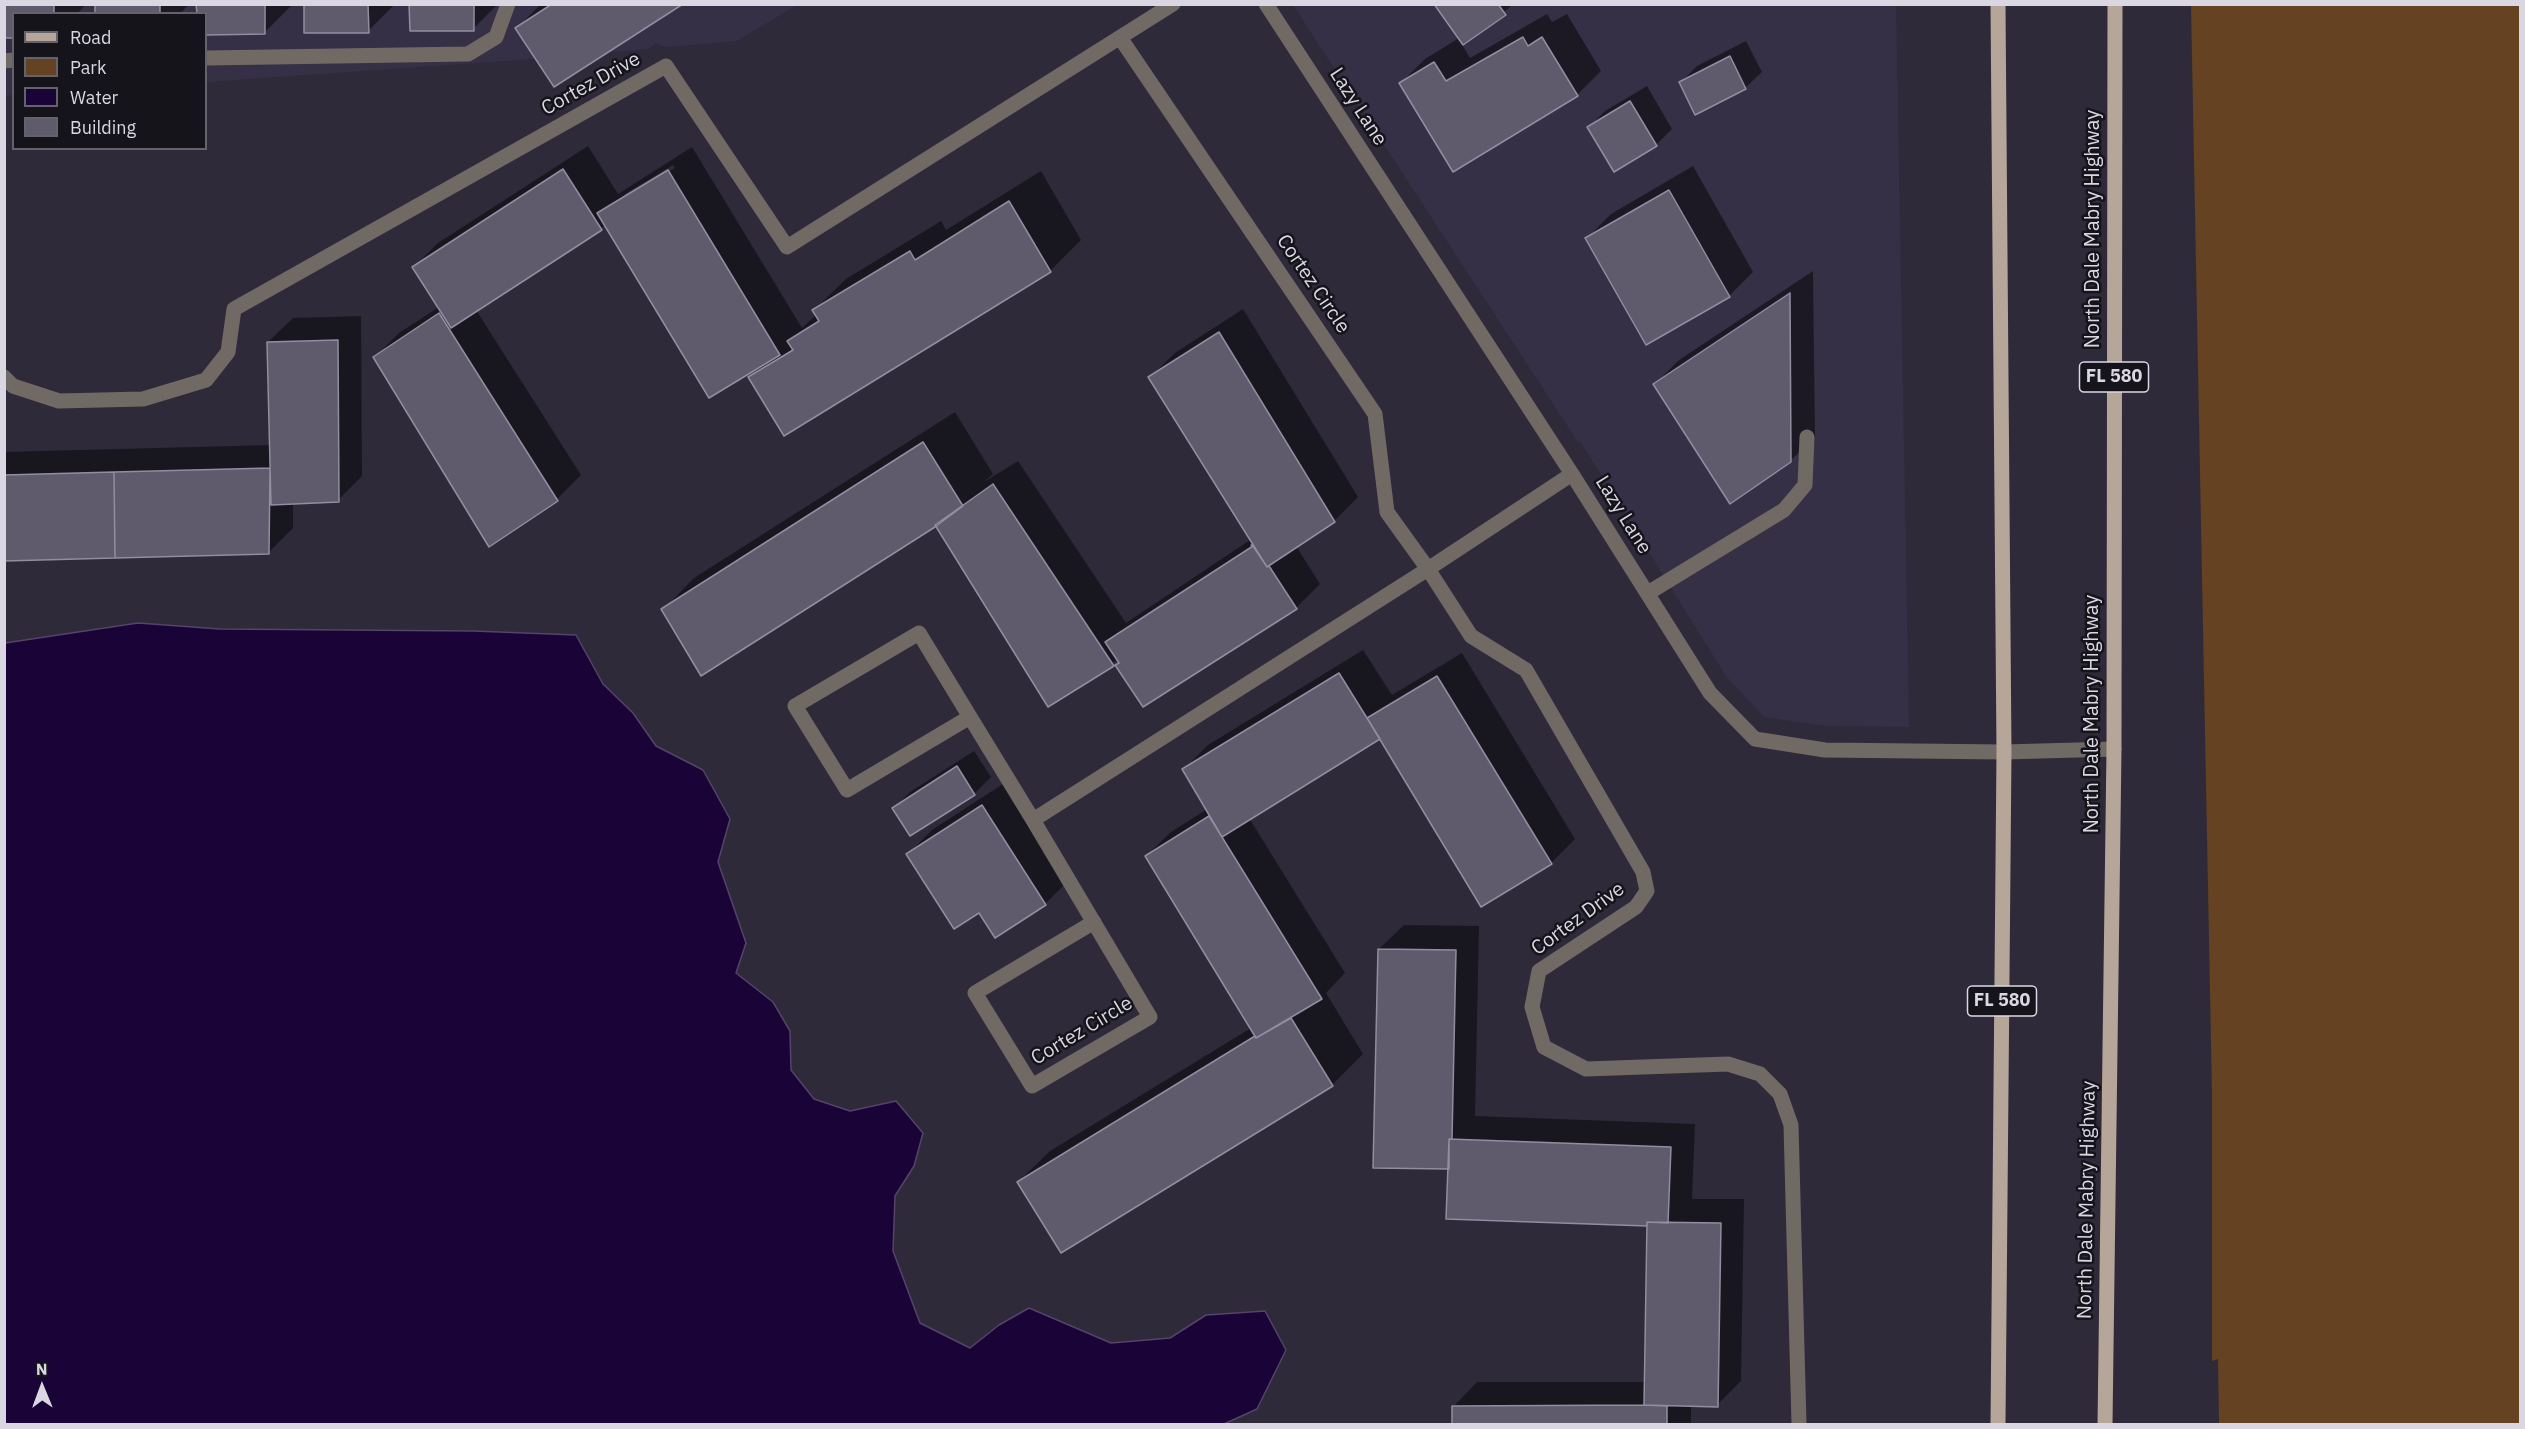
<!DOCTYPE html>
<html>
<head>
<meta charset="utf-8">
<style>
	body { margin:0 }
	#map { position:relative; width:2525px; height:1429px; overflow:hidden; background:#2e2a3a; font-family:"IBM Plex Sans",sans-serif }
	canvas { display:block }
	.frame { position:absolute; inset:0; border:6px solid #dad7e2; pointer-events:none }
	.legend { position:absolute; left:12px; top:12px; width:195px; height:138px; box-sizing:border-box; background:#16141b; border:2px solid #64626b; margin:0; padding:8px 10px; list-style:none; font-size:18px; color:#dad7e2 }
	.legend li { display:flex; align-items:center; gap:12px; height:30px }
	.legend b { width:30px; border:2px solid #64626b }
	.north { position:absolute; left:12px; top:1357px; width:60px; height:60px; -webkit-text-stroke:4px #16141b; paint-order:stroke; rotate:359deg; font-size:16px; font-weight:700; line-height:24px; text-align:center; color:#dad7e2 }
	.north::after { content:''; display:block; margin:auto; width:21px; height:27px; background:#dad7e2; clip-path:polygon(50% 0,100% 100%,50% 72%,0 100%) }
</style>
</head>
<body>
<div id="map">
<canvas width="2525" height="1429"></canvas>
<div class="frame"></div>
<ul class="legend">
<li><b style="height:8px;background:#b5a699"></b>Road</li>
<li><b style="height:16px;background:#654221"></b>Park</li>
<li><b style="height:16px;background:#1a0437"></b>Water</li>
<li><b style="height:16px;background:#5f5a6c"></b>Building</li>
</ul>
<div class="north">N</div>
</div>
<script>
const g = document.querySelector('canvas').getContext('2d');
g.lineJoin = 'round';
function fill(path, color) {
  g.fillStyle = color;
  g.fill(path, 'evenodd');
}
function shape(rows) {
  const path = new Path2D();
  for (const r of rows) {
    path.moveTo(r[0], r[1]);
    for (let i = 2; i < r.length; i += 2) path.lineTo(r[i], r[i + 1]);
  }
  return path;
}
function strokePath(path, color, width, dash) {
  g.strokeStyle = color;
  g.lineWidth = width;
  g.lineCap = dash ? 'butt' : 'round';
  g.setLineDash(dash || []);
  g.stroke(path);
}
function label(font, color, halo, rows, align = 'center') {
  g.font = font + ' "IBM Plex Sans",sans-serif';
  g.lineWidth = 5;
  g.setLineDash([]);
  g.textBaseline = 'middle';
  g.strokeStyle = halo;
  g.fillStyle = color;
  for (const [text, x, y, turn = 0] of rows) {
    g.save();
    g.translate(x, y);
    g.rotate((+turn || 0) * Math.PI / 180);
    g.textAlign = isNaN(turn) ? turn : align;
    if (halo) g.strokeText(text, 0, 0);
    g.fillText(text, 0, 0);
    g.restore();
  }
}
const built = shape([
	[5,5,797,5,737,41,668,47,656,44,648,49,533,59,206,82,206,14,14,14,13,95,5,96],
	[1293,5,1896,5,1909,727,1826,726,1764,717,1726,676,1580,441,1578,442]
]);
const green = shape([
	[2191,5,2520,5,2520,1424,2219,1424,2218,1359,2212,1361,2212,1095]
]);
const water = shape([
	[138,623,220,629,473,631,576,635,603,684,633,713,656,746,703,770,730,819,718,862,746,943,736,973,773,1002,790,1031,791,1070,814,1099,850,1111,896,1101,923,1133,914,1166,895,1196,893,1251,920,1323,970,1348,999,1325,1029,1308,1111,1343,1170,1338,1206,1315,1265,1311,1286,1350,1257,1409,1224,1424,5,1424,5,643,138,623]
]);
const shadow = shape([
	[4,4,85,4,85,5,77,14,14,14],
	[96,4,189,4,180,14,96,14],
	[198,4,293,4,264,33,206,33,206,14],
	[305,4,395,4,368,31],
	[411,4,498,4,473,29],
	[541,4,680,4,517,28],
	[1436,4,1514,4,1462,44,1470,58,1547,14,1552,22,1567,14,1601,71,1577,95,1401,83,1425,59,1459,38],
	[1746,41,1762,72,1745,88,1680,83,1697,66],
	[1647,86,1672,129,1656,145,1589,127,1605,111],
	[588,146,618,194,692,147,802,328,817,314,814,310,846,279,941,221,946,230,1041,171,1081,240,1050,271,750,377,760,367,606,225,476,310,581,475,557,499,375,357,399,333,439,307,414,267,438,243],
	[673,165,675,168,625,198,625,194],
	[1693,166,1753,272,1729,296,1587,238,1611,214],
	[1813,271,1815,437,1790,461,1655,384,1679,360],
	[1243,309,1358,497,1334,521,1296,546,1320,584,1296,608,1120,662,1118,659,1048,705,936,524,663,610,694,578,955,412,993,474,984,482,1018,461,1126,623,1250,540,1150,377,1175,353],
	[361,316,362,476,338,500,293,502,293,528,269,552,4,560,4,452,271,445,268,342,293,318],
	[1363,650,1392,695,1462,653,1575,839,1551,863,1381,737,1249,818,1345,973,1326,993,1363,1054,1332,1085,1018,1182,1050,1151,1251,1028,1146,856,1171,832,1209,808,1184,769,1208,745],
	[974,751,991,777,975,793,910,834,894,808,910,792],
	[1006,782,1069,880,1045,904,980,911,908,854,932,830],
	[1404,925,1479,926,1475,1116,1695,1124,1692,1199,1744,1199,1741,1381,1717,1405,1691,1405,1691,1424,1453,1424,1453,1407,1477,1382,1646,1382,1649,1224,1450,1168,1379,949]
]);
const building = shape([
	[4,4,54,4,54,14,14,14,14,38,4,38,4,4],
	[95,4,160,4,160,14,95,14,95,4],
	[196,4,265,4,265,34,206,35,206,14,197,14,196,4],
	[304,4,368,4,369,33,304,33,304,4],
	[409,4,474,4,474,31,410,31,409,4],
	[552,4,683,4,554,87,515,28,552,4],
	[1434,4,1498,4,1506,15,1463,45,1434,4],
	[1523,37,1528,46,1542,37,1578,96,1453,172,1399,83,1434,62,1446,81,1523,37],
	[1730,56,1746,89,1695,115,1679,82,1730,56],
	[1630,101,1657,146,1614,172,1587,127,1630,101],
	[563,169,602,230,451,328,412,267,563,169],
	[668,170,780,355,709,398,597,213,668,170],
	[1669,190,1730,297,1646,345,1585,238,1669,190],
	[1009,201,1051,272,784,436,748,377,793,350,787,341,819,321,812,310,910,251,915,260,1009,201],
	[1790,293,1791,462,1730,504,1653,384,1790,293],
	[439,313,558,501,489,547,373,357,439,313],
	[1219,332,1335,522,1267,567,1148,377,1219,332],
	[338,340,339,502,271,505,267,342,338,340],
	[923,442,963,506,935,527,701,676,661,609,923,442],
	[270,468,269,554,115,558,114,472,270,468],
	[114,472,115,558,4,561,4,475,114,472],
	[993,484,1114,666,1048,707,935,525,993,484],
	[1251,545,1253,546,1267,567,1269,566,1297,609,1143,707,1115,665,1119,663,1105,642,1253,546,1251,545],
	[1339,673,1380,739,1222,837,1182,769,1339,673],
	[1437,676,1552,864,1481,907,1367,718,1437,676],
	[957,766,975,795,910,836,892,808,957,766],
	[982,805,1046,905,995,938,979,913,954,929,906,854,982,805],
	[1209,816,1322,999,1256,1038,1145,856,1209,816],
	[1378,949,1456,950,1452,1139,1449,1139,1449,1169,1373,1168,1378,949],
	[1291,1018,1333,1086,1061,1253,1017,1182,1255,1036,1256,1038,1291,1018],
	[1449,1139,1671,1147,1668,1223,1647,1222,1647,1226,1446,1219,1449,1139],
	[1647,1222,1721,1223,1718,1407,1644,1405,1647,1222],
	[1644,1405,1667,1406,1667,1424,1452,1424,1452,1406,1644,1405]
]);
const minor = shape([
	[1266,4,1572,474,1710,693,1755,739,1825,750,2004,752,2114,749],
	[1121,39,1375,414,1387,512,1428,569,1471,636,1526,670,1643,872,1647,891,1636,907,1539,971,1532,1007,1544,1047,1586,1069,1728,1064,1760,1074,1780,1094,1791,1125,1799,1424],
	[206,58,468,54,496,37,508,4],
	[4,61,14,60],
	[4,377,13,386,59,401,143,399,206,380,228,352,234,309,666,66,787,247,1173,4],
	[1648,593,1784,510,1805,485,1807,437],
	[970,717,847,790,795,706,919,633,970,717,1033,820,1150,1017,1032,1086,975,993,1094,922],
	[1033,820,1428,569,1572,474]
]);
const major = shape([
	[1998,4,2004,752,1998,1424],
	[2105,1424,2114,749,2115,4]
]);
const shields = [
	[2114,377,69],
	[2002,1001,69]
];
const shieldNames = [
	["FL 580",2114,377],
	["FL 580",2002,1001]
];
const streetNames = [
	["Cortez Drive",591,84,-29],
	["Lazy Lane",1358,107,57],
	["North Dale Mabry Highway",2093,229,-90],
	["Cortez Circle",1313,284,56],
	["Lazy Lane",1623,515,58],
	["North Dale Mabry Highway",2092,714,-90],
	["Cortez Drive",1578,919,-36],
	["Cortez Circle",1082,1031,-31],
	["North Dale Mabry Highway",2087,1200,-89]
];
fill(built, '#363046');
fill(green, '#654221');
fill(water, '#1a0437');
strokePath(water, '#54436a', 1.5);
fill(shadow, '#0007');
fill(building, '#5f5a6c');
strokePath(building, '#928da1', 1.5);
strokePath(minor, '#716a64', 15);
strokePath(major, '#b5a699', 15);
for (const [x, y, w] of shields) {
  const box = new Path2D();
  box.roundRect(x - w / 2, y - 15, w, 30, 4.5);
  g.fillStyle = '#16141b';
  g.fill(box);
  strokePath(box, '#dad7e2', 1.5);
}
label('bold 18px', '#dad7e2', null, shieldNames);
label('20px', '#dad7e2', '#16141b', streetNames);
</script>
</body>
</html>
